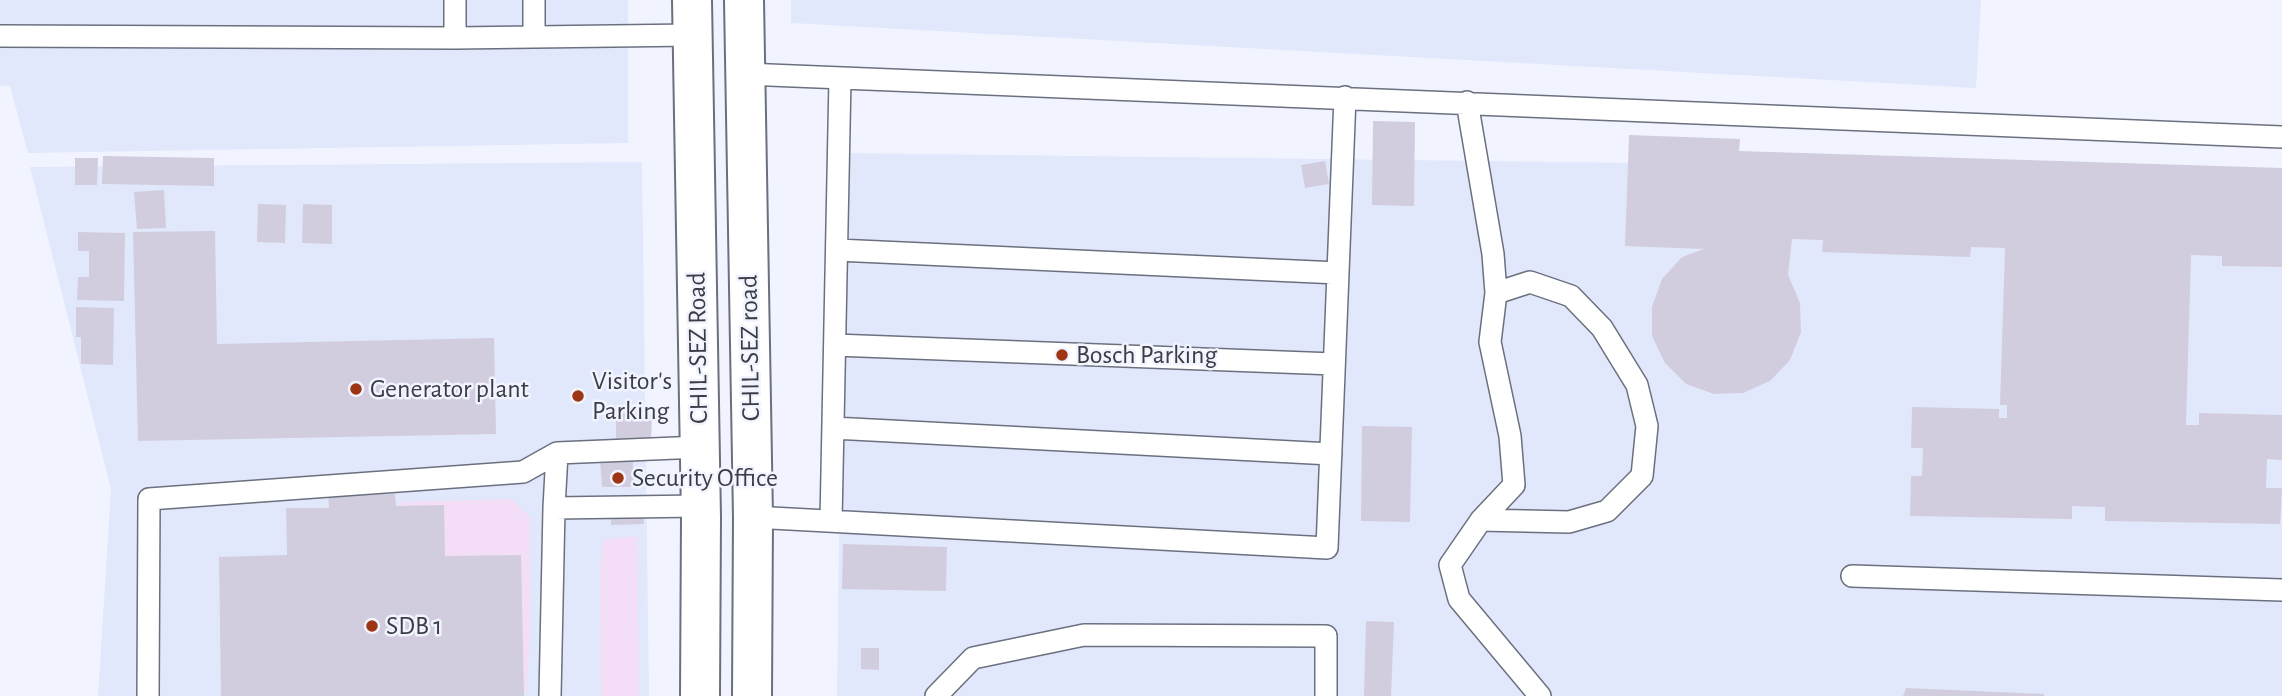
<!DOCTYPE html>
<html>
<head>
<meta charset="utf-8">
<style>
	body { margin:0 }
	canvas { display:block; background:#f1f4ff }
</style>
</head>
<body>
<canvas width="2282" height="696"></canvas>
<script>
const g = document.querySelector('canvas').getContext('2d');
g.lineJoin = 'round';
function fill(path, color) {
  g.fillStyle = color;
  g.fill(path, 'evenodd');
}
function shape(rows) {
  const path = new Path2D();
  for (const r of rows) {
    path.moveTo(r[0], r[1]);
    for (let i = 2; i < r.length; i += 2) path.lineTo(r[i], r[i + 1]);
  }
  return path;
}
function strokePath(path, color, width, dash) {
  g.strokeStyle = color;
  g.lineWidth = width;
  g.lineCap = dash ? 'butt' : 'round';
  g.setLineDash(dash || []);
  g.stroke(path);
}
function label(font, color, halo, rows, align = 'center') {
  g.font = font + ' "Alegreya Sans",sans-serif';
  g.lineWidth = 5;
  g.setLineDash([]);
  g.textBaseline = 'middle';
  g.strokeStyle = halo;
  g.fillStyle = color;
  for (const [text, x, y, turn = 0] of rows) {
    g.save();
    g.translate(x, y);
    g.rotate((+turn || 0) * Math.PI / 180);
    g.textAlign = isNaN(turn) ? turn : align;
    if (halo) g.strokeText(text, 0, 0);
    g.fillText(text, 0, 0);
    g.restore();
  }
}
const built = shape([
	[0,0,628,0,628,143,28,153,10,86,0,86],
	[791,0,1981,0,1976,88,791,23],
	[844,153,2282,171,2282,696,837,696],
	[642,162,649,696,98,696,111,489,30,167]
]);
const green = shape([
	[512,499,530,517,530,642,526,691,523,696,398,557,401,502],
	[637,536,639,696,601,696,600,568,604,539]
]);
const building = shape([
	[1373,121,1415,122,1414,206,1372,205],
	[1629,135,1740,139,1739,151,2282,168,2282,267,2222,266,2222,256,2191,255,2186,425,2199,425,2199,413,2282,415,2282,460,2267,459,2266,488,2282,488,2280,524,2105,521,2105,507,2072,506,2072,519,1910,516,1911,476,1922,476,1923,448,1911,448,1912,407,1999,409,1999,418,2007,418,2007,405,2000,405,2005,248,1971,247,1970,257,1822,252,1823,240,1792,239,1788,275,1800,303,1801,332,1790,360,1770,381,1743,393,1714,394,1686,384,1665,363,1652,336,1652,307,1662,279,1682,257,1704,249,1625,246],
	[103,156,214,158,214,186,102,184],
	[75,158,98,158,97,185,75,185],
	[1325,161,1329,184,1305,188,1301,165],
	[164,190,166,228,137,229,134,192],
	[258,204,286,205,285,243,257,242],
	[303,204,332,205,332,244,302,243],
	[215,231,217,344,494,338,496,434,138,441,133,232],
	[78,232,125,233,124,301,77,300,78,277,89,277,89,251,78,251],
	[76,307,114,308,113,365,81,364,81,337,76,337],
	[616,413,652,414,651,444,616,444],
	[1362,426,1412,427,1410,522,1361,521],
	[600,460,633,461,633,487,602,487],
	[395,494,396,506,444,505,445,556,521,555,524,696,221,696,219,557,287,555,286,508,329,508,328,495],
	[644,501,644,524,611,525,611,502],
	[843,544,947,547,946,591,842,589],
	[1366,621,1394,622,1391,696,1364,696],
	[861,648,879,648,879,670,861,669],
	[1906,688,2044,694,2044,696,1903,696]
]);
const service = shape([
	[534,0,534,37],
	[0,36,455,38,455,0],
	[455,38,693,35],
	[745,74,2282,137],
	[1467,102,1493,254,1496,293,1490,342,1510,436,1514,485,1481,520,1450,565,1459,599,1540,696],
	[837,250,1338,273],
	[835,345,1334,364],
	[833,428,1331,454],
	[554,508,557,453],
	[753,517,1327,548,1345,97],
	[1481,520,1569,522,1607,511,1642,476,1647,426,1637,385,1602,328,1571,296,1530,282,1496,293],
	[831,521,840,78],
	[1852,576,2282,590],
	[148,696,149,499,523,472,557,453,700,447],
	[550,696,554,508,700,506],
	[936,696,973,658,1084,635,1326,636,1326,696]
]);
const tertiary = shape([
	[692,0,701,517,700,696],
	[744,0,753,517,752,696]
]);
const markers = [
	[1062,355,7,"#9d3515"],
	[356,389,7,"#9d3515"],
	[578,396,7,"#9d3515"],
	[618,478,7,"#9d3515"],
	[372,626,7,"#9d3515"]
];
const streetNames = [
	["CHIL-SEZ Road",698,348,-91],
	["CHIL-SEZ road",750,348,-91]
];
const poiNames = [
	["Bosch Parking",1076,355],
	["Visitor's",592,381],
	["Parking",592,411],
	["Generator plant",370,389],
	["Security Office",632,478],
	["SDB 1",386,626]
];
fill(built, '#e2e8fb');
fill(green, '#f4def7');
fill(building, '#d1cdde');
strokePath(service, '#6b707f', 24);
strokePath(tertiary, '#6b707f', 42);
strokePath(service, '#fff', 21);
strokePath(tertiary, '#fff', 38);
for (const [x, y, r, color] of markers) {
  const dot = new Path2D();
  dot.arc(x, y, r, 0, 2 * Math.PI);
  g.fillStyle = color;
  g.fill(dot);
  strokePath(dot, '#f1f4ff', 2.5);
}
label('26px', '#3b3d44', '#f1f4ff', streetNames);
label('26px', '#3b3d44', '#f1f4ff', poiNames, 'left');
</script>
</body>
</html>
